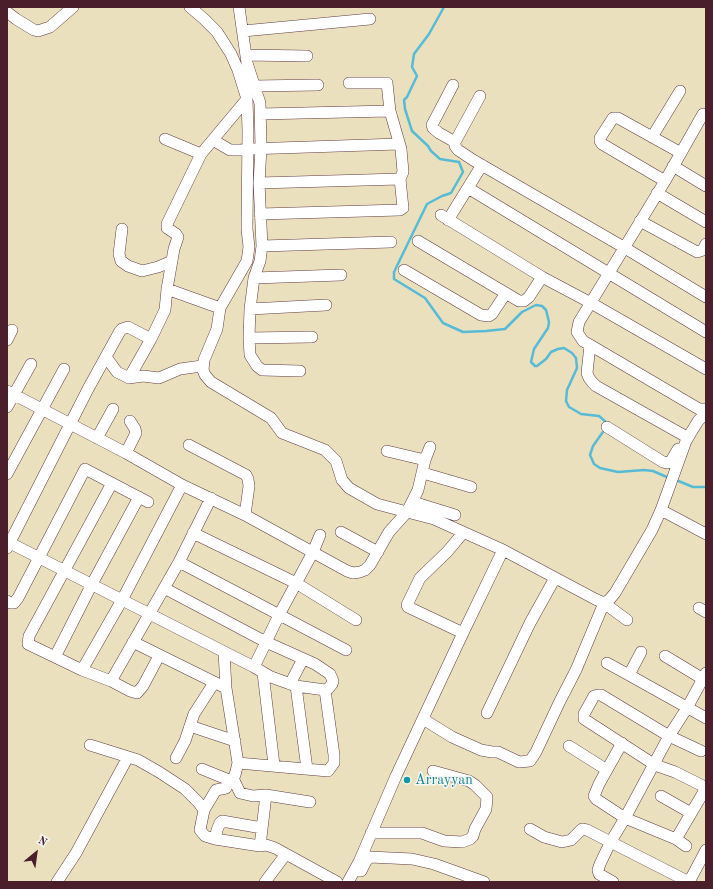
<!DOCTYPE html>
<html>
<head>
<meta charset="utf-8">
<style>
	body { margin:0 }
	#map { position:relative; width:713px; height:889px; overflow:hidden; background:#eae0bd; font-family:"Old Standard TT",serif }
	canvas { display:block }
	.frame { position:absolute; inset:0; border:8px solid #4a1f2b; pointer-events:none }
	.north { position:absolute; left:16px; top:833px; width:40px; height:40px; -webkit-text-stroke:3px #f6f6f2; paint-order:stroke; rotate:29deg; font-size:11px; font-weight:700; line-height:16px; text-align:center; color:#4a1f2b }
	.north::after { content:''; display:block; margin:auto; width:14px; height:18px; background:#4a1f2b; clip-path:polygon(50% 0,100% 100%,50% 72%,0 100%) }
</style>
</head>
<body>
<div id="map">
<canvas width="713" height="889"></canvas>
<div class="frame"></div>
<div class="north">N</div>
</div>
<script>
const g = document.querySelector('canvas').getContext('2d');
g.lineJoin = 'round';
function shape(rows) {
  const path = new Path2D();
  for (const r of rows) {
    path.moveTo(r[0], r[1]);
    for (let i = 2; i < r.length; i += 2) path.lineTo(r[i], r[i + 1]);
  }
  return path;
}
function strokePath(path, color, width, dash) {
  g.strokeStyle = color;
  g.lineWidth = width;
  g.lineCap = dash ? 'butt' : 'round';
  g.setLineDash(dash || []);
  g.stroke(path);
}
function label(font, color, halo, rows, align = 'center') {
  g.font = font + ' "Old Standard TT",serif';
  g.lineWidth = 3;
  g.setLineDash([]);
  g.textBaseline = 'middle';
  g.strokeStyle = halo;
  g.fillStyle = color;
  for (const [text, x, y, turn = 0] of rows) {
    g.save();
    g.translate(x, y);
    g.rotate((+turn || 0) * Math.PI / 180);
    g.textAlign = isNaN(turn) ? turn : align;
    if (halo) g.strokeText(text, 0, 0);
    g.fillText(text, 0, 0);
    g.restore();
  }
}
const stream = shape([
	[444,7,429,34,414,54,412,67,417,76,407,97,404,100,405,109,412,131,428,146,431,151,440,159,459,162,463,172,451,193,442,196,427,204,394,272,394,279,425,298,443,323,463,332,486,331,505,329,522,312,536,305,542,306,546,310,549,322,548,328,534,349,531,362,535,366,537,366,546,359,551,352,558,349,564,348,572,353,576,358,577,368,567,390,566,401,569,407,576,411,581,414,599,416,607,423,606,424],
	[605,429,593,446,590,455,594,464,600,468,618,472,644,470,653,471,669,478],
	[676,480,693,487,706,487]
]);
const minor = shape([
	[190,7,204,19,217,32,231,54,238,70,247,99,248,131,247,229,249,247,247,261,220,308,217,329,204,360,203,370,205,375,211,382,271,418,282,433,325,450,336,461,342,480,349,488,377,504,407,512,418,490,425,460,387,451],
	[239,7,247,63,260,103,261,148,259,183,262,246,260,261,254,278,250,309,249,338,250,355,257,366,262,370,300,371],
	[7,12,16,19,34,30,38,31,50,27,73,7],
	[243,31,370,19],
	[246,55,307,56],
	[349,83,387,83,390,111,401,149,403,172,400,179],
	[453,85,432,125,433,128,439,133,455,142,455,146,458,150,473,160,625,248,706,297],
	[254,86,318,85],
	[260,114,390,111],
	[703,114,665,181,579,322,577,332,583,341,590,345,699,409,706,409],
	[652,137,680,91],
	[165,139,201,154],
	[213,140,230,150,240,150,248,149,399,144],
	[455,142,480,96],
	[673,166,706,186],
	[665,181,602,144,600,141,600,138,613,118,618,118,681,153],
	[259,183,400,179,403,208,400,210,260,214],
	[468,188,706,332],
	[657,193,706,222],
	[441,215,542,277,591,303,706,369],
	[448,220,482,165],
	[640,221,697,252,703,250,706,244],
	[122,229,119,254,121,261,128,266,142,271,158,267,172,261],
	[418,241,519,301,524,301,529,297,542,277],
	[262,246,391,242],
	[404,270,481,315,489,316,492,314,506,293],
	[254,278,341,275],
	[167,289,174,249,178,237,176,234,167,228,167,224,201,154,247,99],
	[250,309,326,305],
	[249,338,312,337],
	[7,340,12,330],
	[590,345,587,373,589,378,592,382,596,386,685,436],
	[106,357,117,372,129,378,143,376,159,378,180,369,202,366],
	[129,378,151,339,165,310,167,289,220,308],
	[7,391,126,453,182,485,245,515,347,571,353,573,360,572,365,570,370,565,389,532,407,512,434,519,503,550],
	[7,407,31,364],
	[607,427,663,462,668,463,671,461,678,449],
	[97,438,113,409],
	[189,445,246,475,248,479,249,486,245,515],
	[126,453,136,433,135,429,130,421],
	[425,460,430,447],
	[423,473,471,487],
	[7,474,64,369],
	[112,483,29,636,28,644,82,670,111,681,130,691,137,693,143,686,159,656],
	[413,502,455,515],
	[661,510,706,534],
	[341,532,378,552],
	[193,533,296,583,356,620],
	[10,543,254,667,271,677,296,686,325,690,328,689,332,684,333,681,330,674,315,664,266,642,164,588],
	[7,548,88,389,120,331,122,329,128,327,151,339],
	[179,562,346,650],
	[7,601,10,603,14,603,18,598,85,469,148,502],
	[699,608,706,612],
	[463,633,408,607,407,605,420,578,447,552,463,533],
	[133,642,226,688],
	[641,652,629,675,706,718],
	[665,656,703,679],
	[55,657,92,584,139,497],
	[607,663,629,675],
	[254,667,279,615,313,552,320,535],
	[82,670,122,600,182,485],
	[263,673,274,765],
	[111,681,179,562,211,498],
	[290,684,303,659],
	[296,686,307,769],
	[487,713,530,623,555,578],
	[423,719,452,737,481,750,492,752,498,752,519,762,530,761,536,752,560,701,576,670,604,603,627,620],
	[190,726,235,741],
	[622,743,599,784,594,796,596,799,625,818,676,839,706,788],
	[90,745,138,760,159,772,185,789,198,802,204,810,200,830,205,836,215,839,260,846,266,845,275,848,337,882],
	[569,746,607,770],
	[701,751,669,736,601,695,598,695,594,696,584,714,584,719,655,765,675,772,705,787,706,786],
	[176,758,185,741,194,714,214,683],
	[238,763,328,771,334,763,334,755,325,690],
	[202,769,229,780,233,778,235,775,238,763,226,688,224,652],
	[233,778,240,793,253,796,266,795],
	[661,796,691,813],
	[204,810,216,790,226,788,229,780],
	[530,829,544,837,562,842,571,840,582,829,587,830,689,882],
	[371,833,422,833,444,841,462,842,470,839,473,836,475,829,486,809,487,797,475,785,469,781,433,771],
	[215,839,217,830,220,823,222,821,262,828],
	[676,839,686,846],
	[260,846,266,795,310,802],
	[361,871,366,861,370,857,412,859,434,864,484,882],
	[57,882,76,853,128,757],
	[265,882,286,854],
	[348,882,359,862,396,776,463,633,503,550,595,599,604,603,609,600,615,593,652,530,661,510,686,441,698,421,706,413],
	[613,882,599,874,598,870,600,864,610,843,625,818,669,736,687,708,706,673],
	[689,882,706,850]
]);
const markers = [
	[407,780,4,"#0f9aa8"]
];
const cultureNames = [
	["Arrayyan",415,780]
];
strokePath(stream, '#57bbd6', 2.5);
strokePath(minor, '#623c41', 12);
strokePath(minor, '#fff', 11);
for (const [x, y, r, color] of markers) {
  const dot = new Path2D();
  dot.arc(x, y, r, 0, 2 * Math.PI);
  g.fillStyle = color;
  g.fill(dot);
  strokePath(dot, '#f6f6f2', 1.5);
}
label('14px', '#0d838f', '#f6f6f2', cultureNames, 'left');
</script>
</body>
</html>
